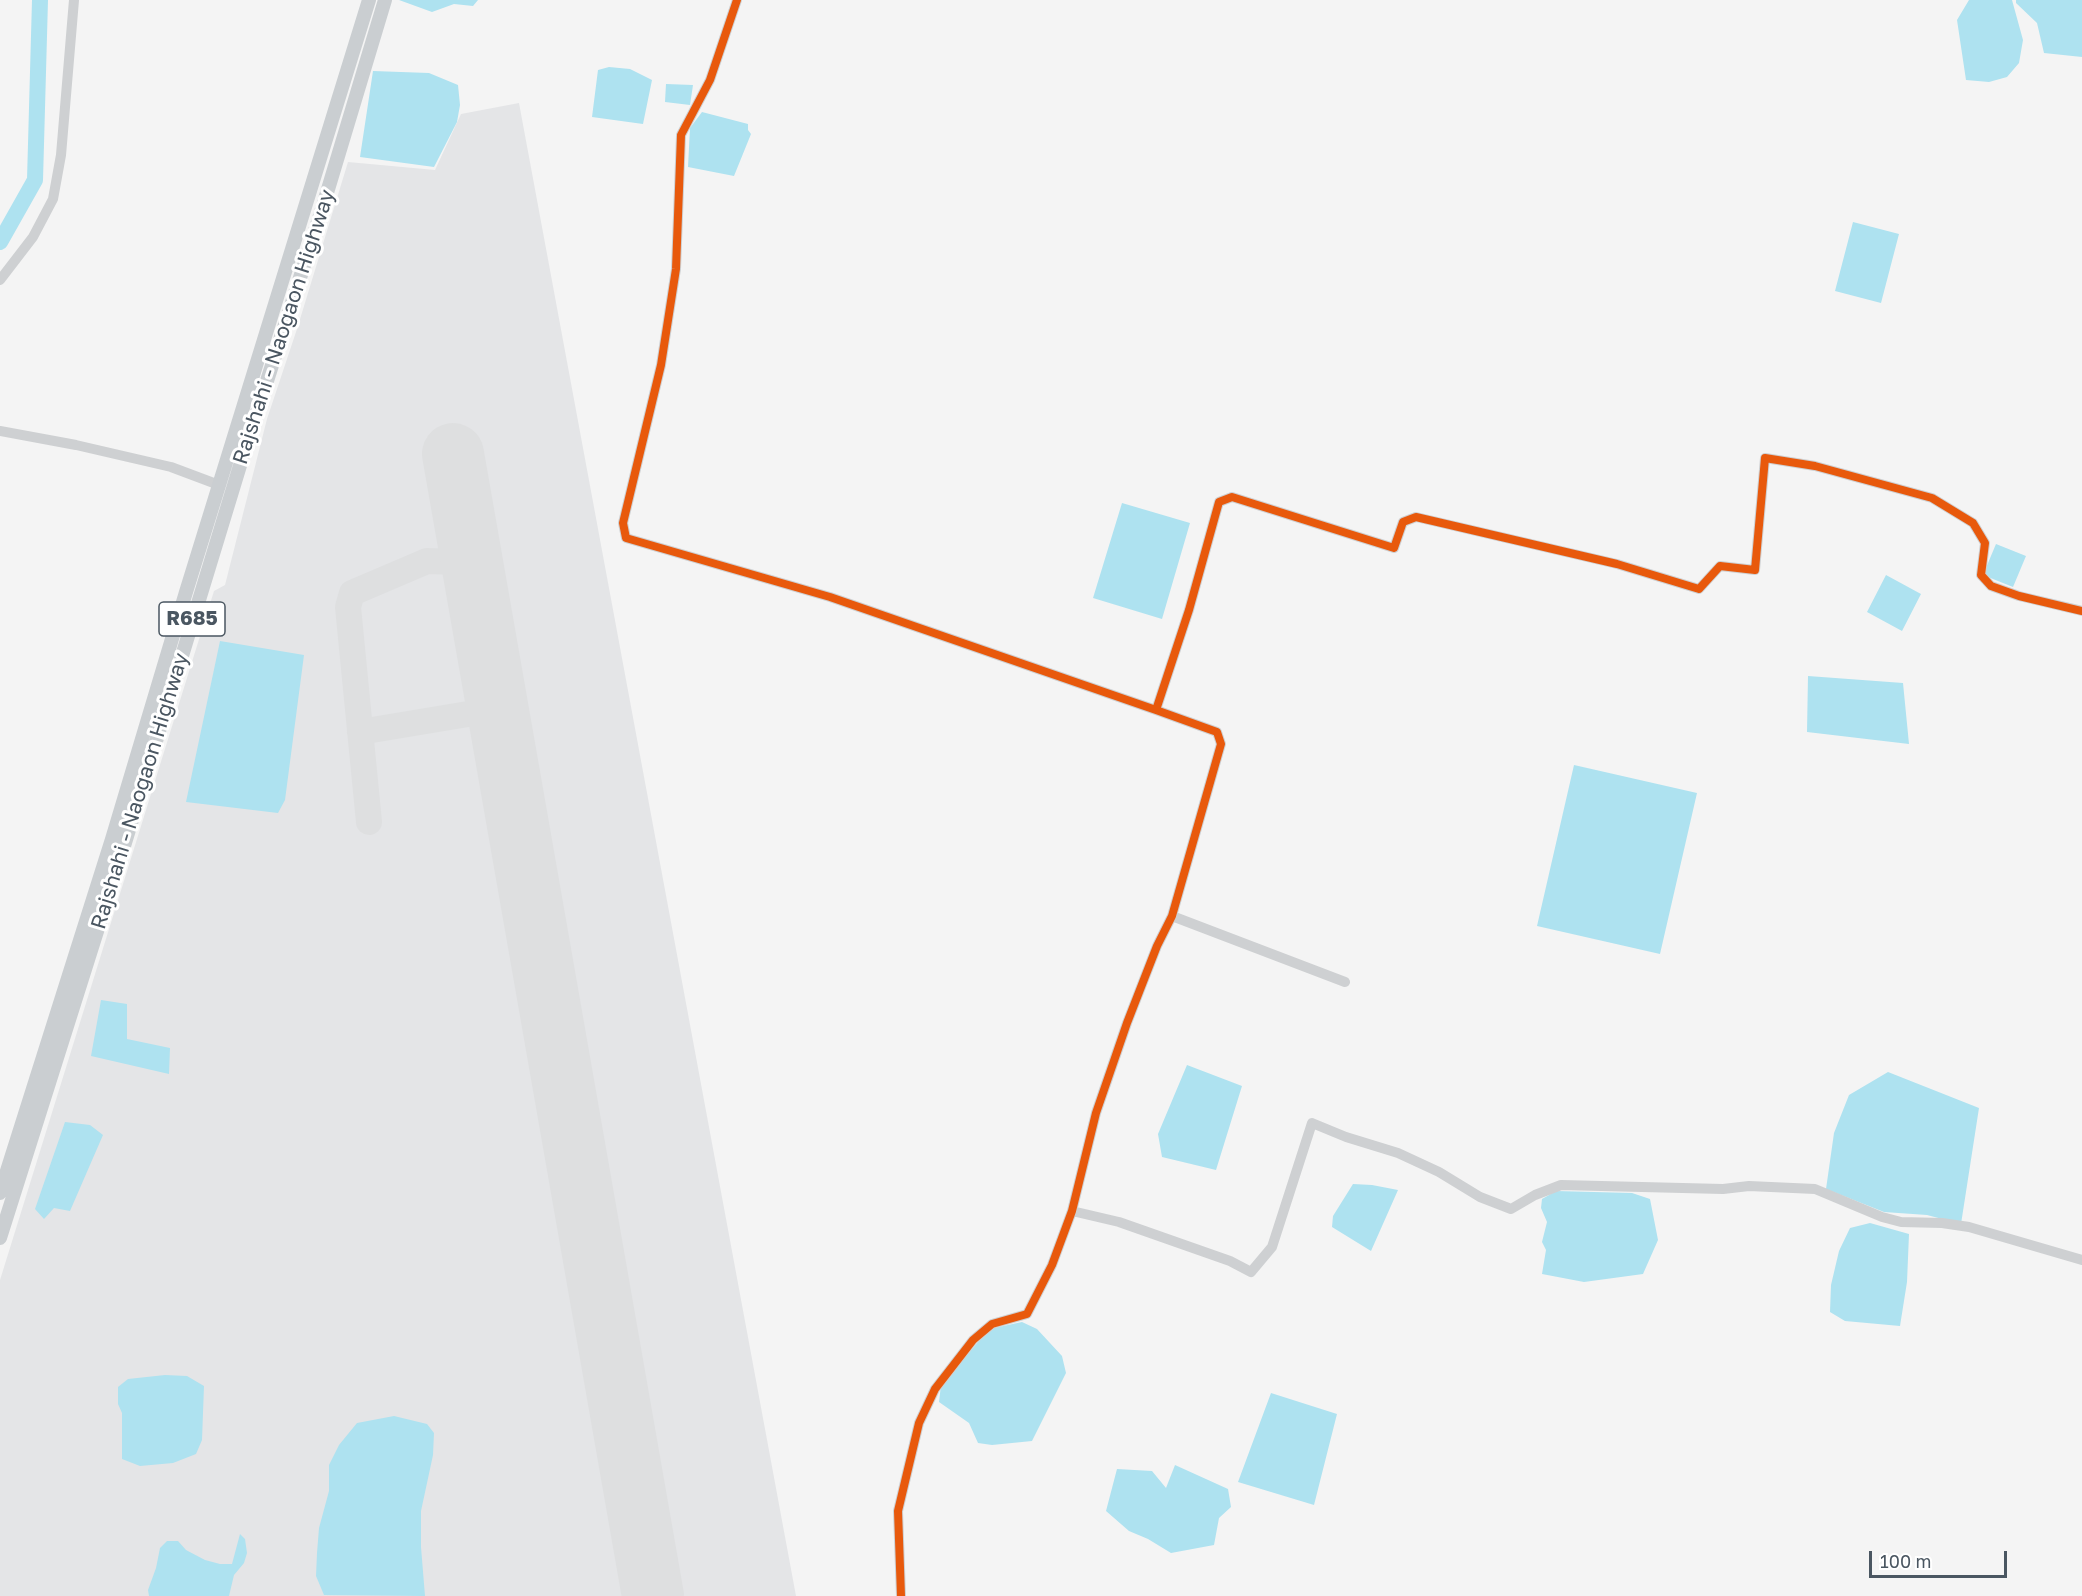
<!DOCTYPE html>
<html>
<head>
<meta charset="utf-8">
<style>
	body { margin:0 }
	#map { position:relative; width:2082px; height:1596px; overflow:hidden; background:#f4f4f4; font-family:"Golos Text",sans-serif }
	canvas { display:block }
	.scale { position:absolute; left:1869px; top:1551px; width:138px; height:27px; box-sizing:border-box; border:3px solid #4a5661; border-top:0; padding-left:8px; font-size:18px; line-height:21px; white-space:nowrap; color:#4a5661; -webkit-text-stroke:4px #fff; paint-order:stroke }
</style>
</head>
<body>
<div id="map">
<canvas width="2082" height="1596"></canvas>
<div class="scale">100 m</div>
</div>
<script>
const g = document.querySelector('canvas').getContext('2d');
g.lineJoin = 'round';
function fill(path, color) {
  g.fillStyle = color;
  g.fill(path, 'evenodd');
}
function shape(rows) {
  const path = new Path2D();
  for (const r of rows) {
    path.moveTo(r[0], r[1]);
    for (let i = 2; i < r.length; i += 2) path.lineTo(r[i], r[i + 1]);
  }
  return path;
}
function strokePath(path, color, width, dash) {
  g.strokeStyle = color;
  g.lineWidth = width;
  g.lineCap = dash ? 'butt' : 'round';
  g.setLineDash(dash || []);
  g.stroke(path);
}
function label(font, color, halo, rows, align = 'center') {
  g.font = font + ' "Golos Text",sans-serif';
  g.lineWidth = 6;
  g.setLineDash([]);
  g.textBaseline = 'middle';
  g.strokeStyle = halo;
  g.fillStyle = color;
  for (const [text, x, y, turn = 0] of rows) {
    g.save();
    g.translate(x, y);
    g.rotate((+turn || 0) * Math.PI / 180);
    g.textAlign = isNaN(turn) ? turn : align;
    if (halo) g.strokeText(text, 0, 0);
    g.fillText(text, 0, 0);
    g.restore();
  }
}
const airport = shape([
	[519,103,796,1596,0,1596,0,1280,214,591,225,585,267,419,297,329,348,162,435,170,461,114]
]);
const water = shape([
	[399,0,478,0,473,6,454,4,432,12],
	[1969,0,2012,0,2023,40,2019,63,2007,77,1989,82,1966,80,1957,20],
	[2016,0,2082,0,2082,57,2044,53,2037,23,2016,3],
	[609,67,630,69,652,80,643,124,592,117,598,70],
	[373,71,429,73,458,85,460,105,457,122,434,167,360,157],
	[666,84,693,85,690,105,665,102],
	[702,112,748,124,748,130,751,134,734,176,688,167,690,128],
	[1853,222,1899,234,1881,303,1835,291],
	[1122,503,1190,523,1162,619,1093,598],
	[1996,544,2026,556,2013,587,1983,575],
	[1886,575,1921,594,1902,631,1867,612],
	[220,641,304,655,285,800,278,813,186,802],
	[1808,676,1903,683,1909,744,1807,732],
	[1574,765,1697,793,1660,954,1537,926],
	[101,1000,127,1004,127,1039,170,1048,169,1074,91,1056],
	[1187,1065,1242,1086,1216,1170,1162,1157,1158,1134],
	[1888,1072,1979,1108,1961,1224,1927,1215,1884,1212,1826,1189,1834,1133,1849,1095],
	[65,1122,90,1125,103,1135,70,1211,54,1208,44,1219,35,1209],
	[1353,1184,1372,1185,1398,1190,1371,1251,1332,1227,1333,1216],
	[1556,1191,1632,1193,1650,1199,1658,1240,1643,1274,1584,1282,1542,1274,1546,1250,1542,1242,1547,1222,1541,1208,1542,1199],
	[1870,1223,1909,1234,1907,1282,1900,1326,1845,1321,1830,1312,1831,1285,1839,1251,1850,1228],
	[1022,1322,1037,1329,1062,1356,1066,1373,1032,1441,992,1445,978,1443,969,1423,939,1402,941,1385,979,1341,994,1328],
	[165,1375,187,1376,204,1386,202,1440,196,1454,173,1463,140,1466,122,1459,122,1413,118,1404,118,1387,128,1379],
	[1271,1393,1337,1414,1314,1505,1238,1482],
	[394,1416,427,1424,434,1433,433,1455,421,1511,421,1547,425,1596,324,1595,316,1576,317,1553,319,1528,329,1491,329,1465,339,1445,357,1423],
	[1175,1465,1228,1489,1231,1507,1219,1518,1214,1545,1171,1553,1148,1539,1129,1531,1106,1511,1117,1469,1152,1471,1166,1488],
	[240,1534,245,1539,247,1553,244,1563,234,1575,229,1596,149,1596,148,1590,156,1568,160,1548,167,1541,178,1541,186,1550,205,1560,220,1564,232,1564]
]);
const river = shape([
	[0,242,35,180,40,0]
]);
const taxiway = shape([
	[360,732,498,709],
	[369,822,348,607,352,593,427,561,458,562,474,571]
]);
const runway = shape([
	[453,454,653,1596]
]);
const minor = shape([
	[737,0,710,80,681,135,676,269,661,365,623,523,626,538,830,597,1156,710,1217,732,1221,744,1172,916,1157,946,1127,1023,1096,1113,1072,1211,1052,1265,1027,1314,992,1324,973,1340,935,1389,919,1423,898,1511,901,1596],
	[0,280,33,237,53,199,61,155,74,0],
	[0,431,76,445,171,467,219,485],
	[1156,710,1189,610,1219,502,1232,497,1394,548,1403,522,1416,517,1617,564,1699,589,1720,566,1755,570,1765,458,1815,466,1932,498,1973,523,1985,543,1981,575,1991,586,2019,596,2082,611],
	[1172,916,1345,982],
	[1072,1211,1119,1222,1230,1261,1251,1272,1272,1247,1312,1123,1346,1137,1398,1153,1439,1172,1480,1197,1511,1209,1535,1195,1561,1185,1723,1189,1749,1186,1815,1189,1882,1217,1901,1222,1942,1223,1969,1227,2082,1260]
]);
const major = shape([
	[0,1193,112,839,186,592,369,0],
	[0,1238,125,843,242,459,323,206,385,0]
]);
const cycleway = shape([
	[737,0,710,80,681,135,676,269,661,365,623,523,626,538,830,597,1156,710,1217,732,1221,744,1172,916,1157,946,1127,1023,1096,1113,1072,1211,1052,1265,1027,1314,992,1324,973,1340,935,1389,919,1423,898,1511,901,1596],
	[1156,710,1189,610,1219,502,1232,497,1394,548,1403,522,1416,517,1617,564,1699,589,1720,566,1755,570,1765,458,1815,466,1932,498,1973,523,1985,543,1981,575,1991,586,2019,596,2082,611]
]);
const shields = [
	[192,619,66]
];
const shieldNames = [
	["R685",192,619]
];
const streetNames = [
	["Rajshahi - Naogaon Highway",284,327,-72],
	["Rajshahi - Naogaon Highway",140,791,-73]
];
fill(airport, '#e4e5e7');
fill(water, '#aee2f0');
strokePath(river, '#aee2f0', 16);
strokePath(taxiway, '#dedfe0', 26);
strokePath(runway, '#dedfe0', 62);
strokePath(minor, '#ced0d2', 10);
strokePath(major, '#caced1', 14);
strokePath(cycleway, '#e8590c', 8);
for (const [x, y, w] of shields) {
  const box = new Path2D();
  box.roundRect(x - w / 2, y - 17, w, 34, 4.5);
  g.fillStyle = '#fff';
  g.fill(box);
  strokePath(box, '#4a5661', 1.5);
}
label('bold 20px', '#4a5661', null, shieldNames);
label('21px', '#4a5661', '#fff', streetNames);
</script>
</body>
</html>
